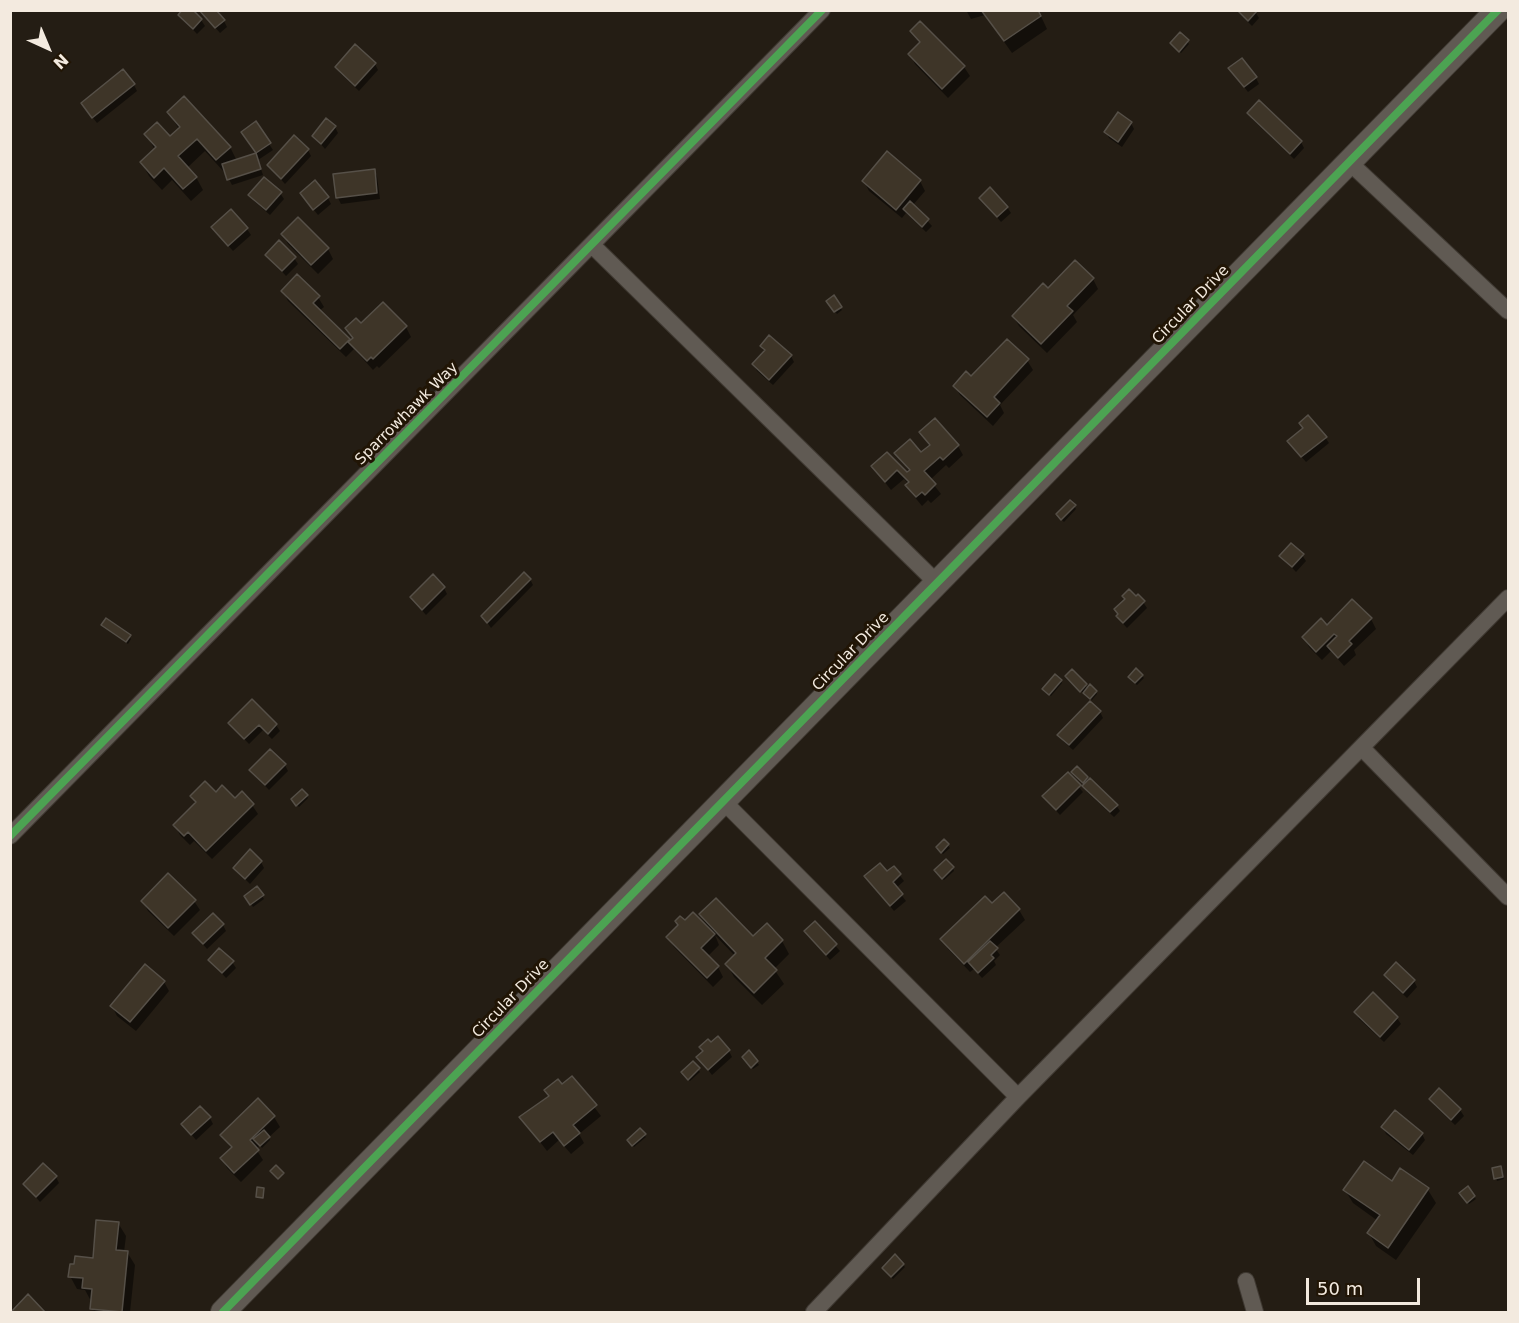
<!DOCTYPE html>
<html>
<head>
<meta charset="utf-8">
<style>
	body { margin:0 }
	#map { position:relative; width:1519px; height:1323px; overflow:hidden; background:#241d14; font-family:"DejaVu Sans",sans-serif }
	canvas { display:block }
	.frame { position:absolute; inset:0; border:12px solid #f3eadf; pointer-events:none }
	.north { position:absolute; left:18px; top:18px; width:60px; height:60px; -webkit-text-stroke:4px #211505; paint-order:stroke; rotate:136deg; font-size:16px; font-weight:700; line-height:24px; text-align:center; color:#f3eadf }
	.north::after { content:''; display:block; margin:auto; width:21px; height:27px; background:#f3eadf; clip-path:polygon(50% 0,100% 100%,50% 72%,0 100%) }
	.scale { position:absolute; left:1306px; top:1278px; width:114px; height:27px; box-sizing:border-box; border:3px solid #f3eadf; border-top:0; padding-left:8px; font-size:18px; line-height:21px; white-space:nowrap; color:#f3eadf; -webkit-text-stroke:4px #211505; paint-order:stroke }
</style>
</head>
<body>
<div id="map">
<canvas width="1519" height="1323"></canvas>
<div class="frame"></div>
<div class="north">N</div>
<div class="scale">50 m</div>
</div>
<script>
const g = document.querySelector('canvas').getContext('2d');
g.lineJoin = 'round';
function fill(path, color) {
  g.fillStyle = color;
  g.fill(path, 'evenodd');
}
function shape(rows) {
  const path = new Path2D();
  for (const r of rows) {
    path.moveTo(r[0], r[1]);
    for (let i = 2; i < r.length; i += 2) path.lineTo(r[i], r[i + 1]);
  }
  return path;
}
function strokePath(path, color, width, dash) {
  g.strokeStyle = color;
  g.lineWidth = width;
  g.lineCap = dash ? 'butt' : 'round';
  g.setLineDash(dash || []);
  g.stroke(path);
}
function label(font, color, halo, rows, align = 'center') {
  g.font = font + ' "DejaVu Sans",sans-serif';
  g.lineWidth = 6;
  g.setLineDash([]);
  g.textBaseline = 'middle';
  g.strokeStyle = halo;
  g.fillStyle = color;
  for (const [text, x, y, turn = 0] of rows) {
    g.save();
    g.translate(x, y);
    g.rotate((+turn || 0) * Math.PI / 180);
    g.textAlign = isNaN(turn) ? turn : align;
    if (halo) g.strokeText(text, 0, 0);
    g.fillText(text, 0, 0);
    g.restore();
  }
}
const shadow = shape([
	[200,10,224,21,227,27,220,33],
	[966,10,1038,10,1047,29,1012,53,985,15,971,19],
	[1236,10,1254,10,1259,18,1252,26],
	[179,15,201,20,205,26,197,34],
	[920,23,964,67,970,76,948,98,915,64,910,54,920,44,912,31],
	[1180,34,1189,44,1181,53,1173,46],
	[375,64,378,70,359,91,340,73,337,67],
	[1234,74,1256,78,1259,84,1248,92],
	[134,85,137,91,97,123,86,109],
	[1259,102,1301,142,1304,148,1294,159,1252,119,1248,113],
	[168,112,230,147,237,161,257,154,246,138,269,144,273,150,258,160,263,175,232,185,225,171,224,172,205,151,187,168,196,177,203,190,191,201,172,180,162,190,149,176,142,163,155,150,146,134,170,138,179,129],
	[1131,123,1134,129,1122,147,1109,138,1106,132],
	[335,127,338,133,325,149,314,136],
	[308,150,311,156,285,184,268,165],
	[374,170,377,176,380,199,341,204,338,198],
	[864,181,920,181,925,191,913,205,932,226,926,232,906,213,902,218,869,191],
	[280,193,284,199,270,215,254,201,250,195],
	[328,198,331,204,318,215,305,199],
	[981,198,1007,207,1011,213,1001,222],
	[298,219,328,249,333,259,318,274,288,244,283,234],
	[212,227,247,229,251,235,233,251],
	[267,255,294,258,298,264,286,276],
	[1075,262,1093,279,1098,289,1073,315,1077,322,1047,353,1019,326,1013,316,1048,290],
	[283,291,318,297,324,307,319,311,350,342,354,339,347,329,361,325,406,327,411,337,379,368,377,366,373,370,354,349,346,357,288,301],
	[833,297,842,310,837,314,829,304],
	[761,346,791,356,794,362,773,385,757,371,754,365,765,352],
	[1027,360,1033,370,1000,405,1004,413,993,426,960,395,955,386],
	[921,433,958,446,963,455,949,468,946,465,930,480,941,494,931,503,928,500,922,506,913,495,907,486,909,484,904,479,891,490,873,467,887,454,907,475,910,472,896,453,921,454,930,447],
	[1325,437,1329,443,1306,462,1293,447],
	[1074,506,1076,509,1064,522,1059,517],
	[1302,555,1306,561,1296,572,1281,556],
	[530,579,533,585,491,628,483,616],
	[444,588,447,594,426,615,411,598],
	[1143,602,1147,608,1127,628,1117,617],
	[1371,619,1376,629,1354,650,1356,655,1344,666,1331,651,1322,660,1309,647,1304,638,1327,627],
	[103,625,129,636,131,639,128,644],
	[1072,671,1088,689,1096,692,1097,694,1092,700,1084,691,1083,693,1068,679],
	[1142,676,1144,678,1137,685,1131,680],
	[1061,681,1062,683,1051,696,1046,692],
	[252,701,276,725,280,731,272,739,263,730,249,744,230,724],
	[1100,712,1103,718,1073,750,1063,741,1059,735],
	[285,765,288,771,269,790,251,771],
	[1068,774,1083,792,1060,815,1044,797],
	[1075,775,1087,778,1116,805,1120,811,1114,817,1087,792,1085,785],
	[216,794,252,805,258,814,212,859,194,841,190,845,180,835,175,825,197,804,192,796],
	[307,796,308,798,299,807,294,802],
	[944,841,950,848,943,854,939,850],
	[261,862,264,868,250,884,234,868],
	[894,868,904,881,896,888,906,901,894,911,866,877,887,874],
	[953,868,954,871,944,880,937,873],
	[257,888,264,899,253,907,246,896],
	[1003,894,1019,910,1025,920,995,948,1000,955,994,961,996,965,982,978,974,969,970,972,948,949,942,939,992,905],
	[143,901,194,901,200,910,174,936,148,911],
	[700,915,753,938,782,941,789,954,774,969,784,984,762,1005,734,977,727,964,735,956,715,935,719,945,707,957,718,967,723,977,713,987,674,947,668,938,685,922,708,927],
	[815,923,840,951,830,960,806,932],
	[223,925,226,931,207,949,194,934],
	[210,960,232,962,236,968,226,978],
	[1386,975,1414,981,1417,987,1407,998,1389,981],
	[164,982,169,991,136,1031,117,1016,112,1006],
	[1356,1013,1397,1018,1401,1024,1384,1042,1359,1019],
	[729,1051,732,1057,712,1075,698,1057,704,1052],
	[749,1052,759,1065,753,1069,745,1059],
	[693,1063,700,1072,690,1081,684,1075],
	[572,1078,601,1116,579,1134,584,1143,571,1154,559,1140,547,1151,521,1117,550,1097],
	[1439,1090,1460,1110,1464,1116,1455,1125,1434,1105,1430,1099],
	[258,1100,274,1117,280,1127,269,1137,270,1140,262,1148,260,1145,256,1149,263,1160,241,1182,227,1168,222,1159,232,1149,222,1135],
	[210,1118,213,1124,196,1140,183,1124],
	[1383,1127,1422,1134,1425,1140,1413,1155,1386,1134],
	[644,1135,646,1137,634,1147,630,1142],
	[1500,1168,1504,1179,1497,1181,1496,1178],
	[1401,1171,1428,1190,1436,1203,1396,1260,1376,1246,1369,1233,1378,1221,1353,1203,1345,1190,1392,1183],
	[56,1177,59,1183,40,1202,25,1184],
	[1463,1196,1474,1197,1476,1199,1469,1204],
	[118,1223,126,1236,124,1252,127,1252,135,1265,130,1312,94,1312,91,1301,85,1290,77,1289,70,1276,75,1266,94,1259],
	[903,1265,905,1267,893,1279,885,1271]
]);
const building = shape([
	[182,10,193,10,202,19,193,29,178,15,182,10],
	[199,10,216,10,225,20,215,28,199,10],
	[981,10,1038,10,1041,16,1004,41,981,10],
	[1237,10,1256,10,1257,11,1248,21,1237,10],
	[920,21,965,66,942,89,908,54,920,42,910,31,920,21],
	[1180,32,1189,40,1179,52,1170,43,1180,32],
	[355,44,376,63,355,86,335,67,355,44],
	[1242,58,1257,77,1244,87,1228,68,1242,58],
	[123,69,135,84,92,118,81,103,123,69],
	[184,96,231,147,216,160,197,139,178,156,197,177,183,189,164,168,154,178,140,162,156,147,144,134,157,122,170,136,180,127,167,112,184,96],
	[1259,100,1302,141,1290,154,1247,113,1259,100],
	[1118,112,1132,122,1118,142,1104,132,1118,112],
	[326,118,336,126,321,144,312,136,326,118],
	[256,121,271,143,256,153,241,132,256,121],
	[294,135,309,149,281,179,267,165,294,135],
	[887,151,921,180,896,210,862,181,887,151],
	[256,153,261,169,227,180,222,164,256,153],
	[375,169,377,193,336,198,333,174,375,169],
	[264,177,282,192,266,210,248,195,264,177],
	[315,180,329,197,313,210,300,193,315,180],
	[990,187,1008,207,997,217,979,198,990,187],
	[910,201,929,219,922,227,903,209,910,201],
	[231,209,248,228,228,246,211,227,231,209],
	[298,217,329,248,311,265,281,234,298,217],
	[279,240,296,257,282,271,265,255,279,240],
	[1075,260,1094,278,1067,306,1073,311,1041,344,1012,316,1043,283,1048,288,1075,260],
	[297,274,320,296,313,303,350,339,340,349,281,291,297,274],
	[834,295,842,307,834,312,826,301,834,295],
	[383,302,407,326,373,359,371,357,367,361,348,342,353,338,345,328,356,318,361,323,383,302],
	[769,335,792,355,769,380,752,364,765,350,760,346,769,335],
	[1007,339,1029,359,994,397,1000,403,987,417,953,386,966,371,971,376,1007,339],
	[1308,415,1327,437,1301,457,1287,441,1303,428,1299,423,1308,415],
	[935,418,959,445,943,460,940,457,924,471,936,484,925,495,922,492,916,497,905,485,909,482,897,470,885,482,871,466,887,452,907,472,910,470,894,453,910,439,921,452,930,445,919,432,935,418],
	[1070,500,1076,505,1061,520,1056,514,1070,500],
	[1291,543,1304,554,1292,567,1279,556,1291,543],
	[524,572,531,579,487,623,481,616,524,572],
	[433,574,445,587,422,610,410,597,433,574],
	[1129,589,1136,596,1138,594,1145,601,1123,623,1116,616,1118,614,1114,609,1125,599,1122,596,1129,589],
	[1352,599,1372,618,1349,641,1352,644,1338,658,1327,646,1337,636,1334,634,1316,652,1302,637,1321,618,1327,625,1352,599],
	[106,618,131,635,126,642,101,625,106,618],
	[1136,668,1143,675,1135,683,1128,677,1136,668],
	[1072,669,1087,684,1080,692,1065,676,1072,669],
	[1055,674,1062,680,1049,695,1042,689,1055,674],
	[1090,684,1097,691,1090,699,1083,693,1090,684],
	[252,699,277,724,268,734,259,725,244,739,228,723,252,699],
	[1090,701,1101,711,1069,745,1057,735,1090,701],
	[270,749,286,764,265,785,249,770,270,749],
	[1077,766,1088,777,1083,783,1071,772,1077,766],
	[1068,772,1081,785,1056,810,1042,796,1068,772],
	[1090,778,1118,805,1110,812,1082,786,1090,778],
	[205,781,216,792,222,785,235,798,242,791,254,804,206,851,188,832,184,836,173,825,196,802,190,796,205,781],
	[302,789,308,795,296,806,291,799,302,789],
	[944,839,949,844,941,853,936,847,944,839],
	[250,849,262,861,245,879,233,868,250,849],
	[946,859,954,867,942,879,934,870,946,859],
	[880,863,887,871,894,866,901,874,893,882,903,894,890,906,864,876,880,863],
	[168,873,196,900,168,928,141,901,168,873],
	[257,886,264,895,250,905,244,896,257,886],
	[1004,892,1020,909,964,964,940,939,985,896,992,903,1004,892],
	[716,898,753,936,767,923,783,940,765,958,777,970,754,993,725,964,736,953,699,914,716,898],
	[693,912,715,934,701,948,719,966,707,978,666,937,678,925,675,921,680,916,685,920,693,912],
	[213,913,224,924,203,944,192,933,213,913],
	[815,921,837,944,826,955,804,931,815,921],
	[990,941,998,948,991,955,994,958,978,973,968,962,990,941],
	[219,948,234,961,222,973,208,960,219,948],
	[1396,962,1415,980,1403,993,1384,975,1396,962],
	[145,964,165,981,130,1022,110,1006,145,964],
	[1373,992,1398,1017,1380,1037,1354,1012,1373,992],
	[718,1036,730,1050,708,1070,696,1057,703,1051,699,1047,708,1039,711,1042,718,1036],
	[749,1050,758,1061,751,1068,742,1057,749,1050],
	[693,1061,700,1068,688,1080,681,1072,693,1061],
	[572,1076,597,1105,573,1125,580,1133,564,1146,553,1132,540,1142,519,1117,549,1096,544,1090,558,1079,562,1084,572,1076],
	[1439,1088,1461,1109,1451,1120,1429,1099,1439,1088],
	[258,1098,275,1116,250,1140,259,1150,234,1173,220,1158,232,1147,220,1135,258,1098],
	[200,1106,211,1117,191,1135,181,1124,200,1106],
	[1395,1110,1423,1133,1409,1150,1381,1127,1395,1110],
	[640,1128,646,1134,632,1146,627,1140,640,1128],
	[264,1130,270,1137,260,1146,253,1139,264,1130],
	[1364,1161,1392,1181,1400,1168,1429,1188,1388,1248,1367,1233,1380,1215,1343,1190,1364,1161],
	[43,1163,57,1176,36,1197,23,1184,43,1163],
	[276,1165,284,1173,278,1179,270,1171,276,1165],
	[1501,1166,1503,1177,1494,1179,1492,1168,1501,1166],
	[1468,1186,1475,1196,1467,1203,1459,1193,1468,1186],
	[257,1187,264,1188,263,1198,256,1197,257,1187],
	[96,1220,119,1222,116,1250,128,1251,122,1312,90,1309,92,1289,82,1288,83,1278,68,1277,70,1264,74,1264,75,1256,93,1258,96,1220],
	[895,1254,904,1264,891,1277,882,1268,895,1254],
	[28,1294,45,1312,11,1312,28,1294]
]);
const street = shape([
	[1349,162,1508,311],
	[592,245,937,583],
	[1362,748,1508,897],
	[724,802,1018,1097],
	[10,836,822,10],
	[1246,1281,1255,1312],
	[814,1312,1018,1097,1508,598]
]);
const secondary = shape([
	[223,1312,1498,10]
]);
const cycleway = shape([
	[10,836,822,10],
	[223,1312,1498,10]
]);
const streetNames = [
	["Circular Drive",1191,305,-46],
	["Sparrowhawk Way",407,414,-45],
	["Circular Drive",851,652,-46],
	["Circular Drive",511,999,-46]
];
fill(shadow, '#0007');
fill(building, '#3e3528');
strokePath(building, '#565048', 1.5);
strokePath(street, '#3f3932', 18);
strokePath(secondary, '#3f3932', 26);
strokePath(street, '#605a53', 16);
strokePath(secondary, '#605a53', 24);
strokePath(cycleway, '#4ca352', 8);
label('15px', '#f3eadf', '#211505', streetNames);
</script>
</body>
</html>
